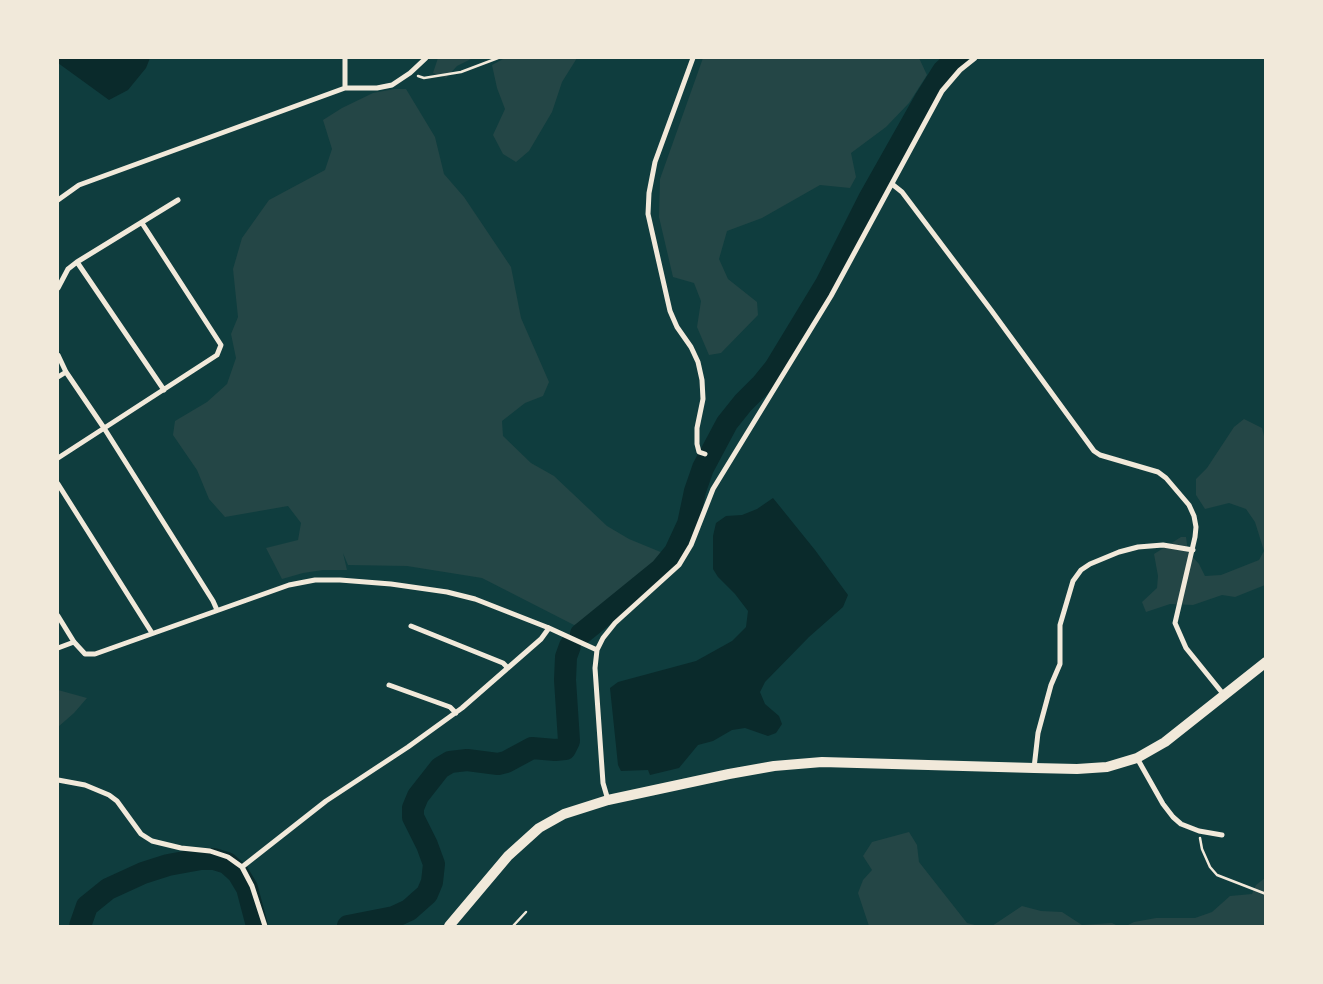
<!DOCTYPE html>
<html>
<head>
<meta charset="utf-8">
<style>
	body { margin:0 }
	#map { position:relative; width:1323px; height:984px; overflow:hidden; background:#0f3d3e; font-family:Quicksand,sans-serif }
	canvas { display:block }
	.frame { position:absolute; inset:0; border:59px solid #f1e9da; pointer-events:none }
</style>
</head>
<body>
<div id="map">
<canvas width="1323" height="984"></canvas>
<div class="frame"></div>
</div>
<script>
const g = document.querySelector('canvas').getContext('2d');
g.lineJoin = 'round';
function fill(path, color) {
  g.fillStyle = color;
  g.fill(path, 'evenodd');
}
function shape(rows) {
  const path = new Path2D();
  for (const r of rows) {
    path.moveTo(r[0], r[1]);
    for (let i = 2; i < r.length; i += 2) path.lineTo(r[i], r[i + 1]);
  }
  return path;
}
function strokePath(path, color, width, dash) {
  g.strokeStyle = color;
  g.lineWidth = width;
  g.lineCap = dash ? 'butt' : 'round';
  g.setLineDash(dash || []);
  g.stroke(path);
}
const green = shape([
	[438,58,473,58,457,66,446,78,433,73],
	[505,58,577,58,562,82,552,112,529,151,516,162,503,154,493,135,505,109,497,88,492,65],
	[703,58,919,58,927,75,909,103,886,127,851,153,856,177,850,188,820,185,762,218,727,231,719,259,728,279,757,302,758,315,721,353,709,355,697,327,701,301,694,283,673,277,659,217,660,179],
	[394,89,406,89,435,137,444,174,464,197,511,267,521,318,549,382,543,396,525,403,502,421,503,436,531,463,554,476,607,526,629,539,663,553,659,565,589,621,574,625,482,578,407,566,348,565,343,553,347,570,323,570,303,573,282,579,266,548,298,540,301,523,288,506,225,517,209,499,197,470,173,435,175,421,207,402,227,384,236,358,231,334,238,317,233,269,242,238,269,200,325,170,332,149,323,120,342,108,373,93],
	[1244,419,1262,428,1266,444,1265,585,1235,597,1222,595,1193,605,1170,604,1146,612,1142,602,1157,588,1158,576,1154,554,1181,537,1186,537,1188,552,1199,564,1205,576,1221,575,1259,560,1264,551,1255,522,1246,509,1229,503,1205,509,1196,495,1196,479,1207,468,1234,427],
	[58,690,87,698,74,713,58,727],
	[909,832,917,845,919,862,967,923,979,926,869,926,858,893,863,880,872,870,863,856,872,842],
	[1265,878,1265,926,1126,926,1134,922,1156,918,1195,918,1212,912,1230,896,1252,894,1256,885],
	[1022,906,1041,911,1062,912,1082,925,1112,923,1118,926,992,926]
]);
const water = shape([
	[58,58,150,58,146,68,128,90,109,100,58,63],
	[773,498,815,550,848,595,843,607,809,637,765,682,760,692,765,704,779,716,782,724,776,733,768,736,745,728,732,730,713,741,698,745,679,768,650,775,648,770,621,771,618,765,610,688,618,682,696,661,732,641,746,627,748,611,735,594,718,577,713,569,713,536,716,523,726,516,742,515,757,509]
]);
const river = shape([
	[581,634,661,569,675,552,688,524,695,491,703,468,727,423,743,403,762,384,775,368,826,284,869,199,926,98,943,71,957,58],
	[80,926,87,906,108,889,143,873,168,865,201,859,214,859,227,863,238,873,247,888,257,926],
	[348,926,394,917,409,910,427,894,432,882,434,864,427,845,413,817,413,808,418,796,440,768,450,762,467,760,498,764,506,762,532,748,555,750,565,749,569,741,565,680,566,657,570,646]
]);
const path = shape([
	[418,76,424,78,461,72,498,58],
	[1200,838,1202,849,1210,867,1217,875,1266,894],
	[513,926,526,912]
]);
const minor = shape([
	[345,58,345,88],
	[693,58,655,162,649,193,648,214,670,311,677,327,691,347,698,362,702,380,703,399,697,428,697,444,699,452,705,454],
	[892,184,902,192,991,310,1094,451,1100,455,1158,472,1166,478,1189,505,1194,516,1196,527,1195,537,1175,623,1186,648,1224,695],
	[58,200,79,185,345,88,377,88,392,85,410,73,426,58],
	[77,262,164,390],
	[58,288,68,269,77,262,178,200],
	[58,355,66,372,104,428,213,601,217,610],
	[58,377,66,372],
	[58,458,217,355,221,345,142,223],
	[58,484,152,633],
	[58,616,74,642,85,654,95,654,289,585,315,580,340,580,391,584,447,592,475,599,549,628,597,650],
	[411,626,503,663,508,668],
	[58,648,74,642],
	[389,685,450,707,456,713],
	[1137,758,1163,804,1173,817,1181,824,1199,831,1222,835],
	[1034,768,1038,733,1051,685,1060,664,1060,625,1073,581,1081,570,1090,564,1119,552,1138,547,1163,545,1193,550],
	[58,780,85,785,109,795,117,801,141,834,152,841,181,848,210,851,228,857,242,867,252,886,265,926],
	[608,800,603,783,595,668,597,650,603,638,615,623,679,565,691,545,713,489,831,296,942,91,960,70,975,58],
	[242,867,326,801,408,747,462,708,541,639,549,628]
]);
const secondary = shape([
	[449,926,508,856,539,828,564,814,608,800,729,774,774,766,822,762,1034,768,1077,769,1107,767,1137,758,1165,742,1266,662]
]);
fill(green, '#244646');
fill(water, '#0a2a2b');
strokePath(river, '#0a2a2b', 22);
strokePath(path, '#f1e9da', 2.5);
strokePath(minor, '#f1e9da', 5);
strokePath(secondary, '#f1e9da', 10);
</script>
</body>
</html>
